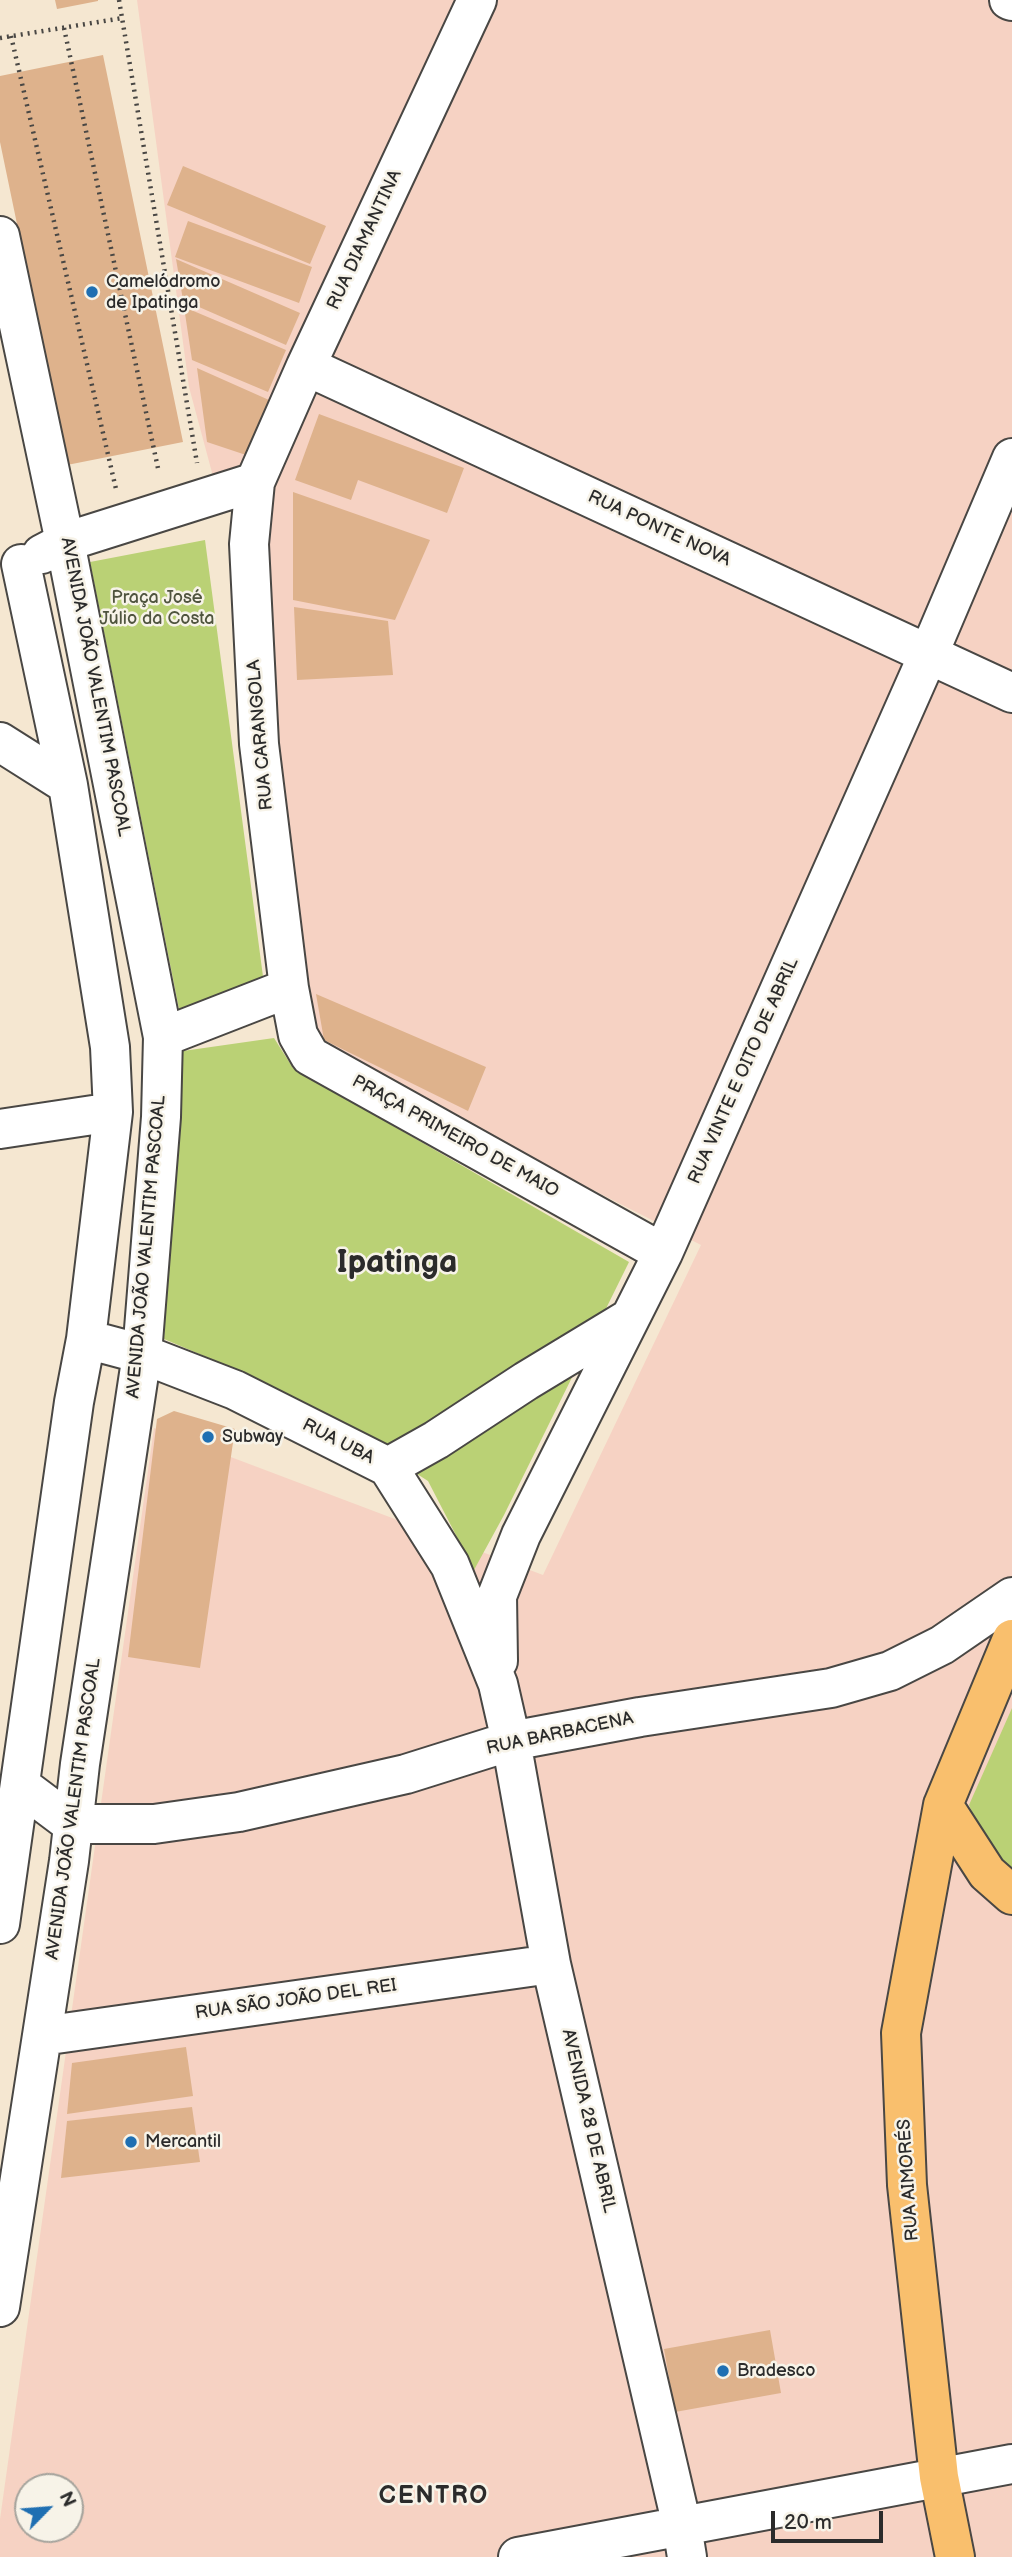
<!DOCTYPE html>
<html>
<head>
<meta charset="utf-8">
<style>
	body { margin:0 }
	#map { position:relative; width:1012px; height:2557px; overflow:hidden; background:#f5e7d1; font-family:"Balsamiq Sans",sans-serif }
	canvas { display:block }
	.north { position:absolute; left:14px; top:2473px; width:70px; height:70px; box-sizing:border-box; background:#f7f3e8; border:2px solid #a5a39c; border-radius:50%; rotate:65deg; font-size:19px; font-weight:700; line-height:28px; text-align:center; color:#2b2b2b }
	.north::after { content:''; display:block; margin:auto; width:24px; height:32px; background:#1f6fb2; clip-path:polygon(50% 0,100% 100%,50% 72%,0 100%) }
	.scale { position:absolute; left:771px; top:2511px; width:112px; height:32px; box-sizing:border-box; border:4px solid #2b2b2b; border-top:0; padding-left:9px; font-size:21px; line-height:24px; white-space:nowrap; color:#2b2b2b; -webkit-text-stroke:5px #f7f3e8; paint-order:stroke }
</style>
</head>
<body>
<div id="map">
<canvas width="1012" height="2557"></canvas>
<div class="north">N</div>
<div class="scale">20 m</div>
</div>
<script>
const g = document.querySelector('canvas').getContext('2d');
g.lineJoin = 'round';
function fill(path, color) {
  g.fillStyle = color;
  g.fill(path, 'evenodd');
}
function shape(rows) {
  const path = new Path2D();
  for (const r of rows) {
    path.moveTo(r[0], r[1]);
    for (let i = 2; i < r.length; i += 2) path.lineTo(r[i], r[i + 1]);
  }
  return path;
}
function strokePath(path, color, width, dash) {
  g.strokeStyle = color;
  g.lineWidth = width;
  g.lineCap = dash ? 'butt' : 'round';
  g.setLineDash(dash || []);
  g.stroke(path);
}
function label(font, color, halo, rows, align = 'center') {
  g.font = font + ' "Balsamiq Sans",sans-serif';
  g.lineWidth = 5;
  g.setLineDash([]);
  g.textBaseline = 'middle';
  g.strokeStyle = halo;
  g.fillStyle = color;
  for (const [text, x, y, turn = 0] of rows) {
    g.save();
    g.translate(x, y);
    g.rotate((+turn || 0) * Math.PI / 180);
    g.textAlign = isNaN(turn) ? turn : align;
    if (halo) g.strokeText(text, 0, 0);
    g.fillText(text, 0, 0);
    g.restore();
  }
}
const built = shape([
	[137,0,1012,0,1012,2557,0,2557,0,2519,154,1428,543,1575,701,1245,320,1051,231,500,214,480,189,387],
	[28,2487,70,2487,70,2529,28,2529]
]);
const green = shape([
	[205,540,264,984,180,1014,90,562],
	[274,1038,293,1068,629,1262,504,1515,474,1570,428,1481,318,1410,237,1370,164,1339,176,1052],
	[1012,1708,1012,1885,995,1869,969,1805]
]);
const building = shape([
	[55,0,98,0,98,1,57,9],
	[103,55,183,442,67,465,0,142,0,76],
	[183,166,326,226,310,264,167,205],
	[188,221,312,267,299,303,175,257],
	[176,259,300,313,286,345,183,300],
	[184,307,286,350,268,392,192,360],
	[197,368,269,400,246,455,207,442],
	[319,414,464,468,447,513,358,480,351,500,295,480],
	[293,492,430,540,395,620,293,600],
	[294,607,388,621,393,675,297,680],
	[316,994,486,1067,468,1111,324,1040],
	[174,1411,235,1429,200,1668,128,1657,157,1419],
	[186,2047,193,2096,67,2114,72,2063],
	[192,2107,200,2162,61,2178,67,2121],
	[770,2330,781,2393,675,2412,664,2349]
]);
const path = shape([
	[119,0,197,463],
	[64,28,159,473],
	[11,36,116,489],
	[0,38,123,18]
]);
const minor = shape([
	[477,0,306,366,255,482,249,544,259,744,289,988,298,1035,310,1056,663,1253],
	[1009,0,1012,1],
	[0,236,65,542,163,1037,161,1117,142,1354,80,1764,69,1861,0,2307],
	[306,366,1012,693],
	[42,554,65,542,255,482],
	[0,742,68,785],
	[163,1037,289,988],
	[0,1129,113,1112],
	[86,1339,142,1354,235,1390,388,1467,450,1565,498,1684,511,1741,551,1964,682,2526,687,2557],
	[388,1467,436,1440,526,1381,630,1318],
	[498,1661,497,1596,521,1535,663,1253,929,653,1012,458],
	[20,1785,72,1824,154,1824,239,1812,406,1774,511,1741,640,1717,831,1688,890,1671,942,1645,1012,1597],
	[0,1924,74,1402,86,1339,113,1112,110,1047,68,785,21,564],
	[42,2036,551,1964],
	[518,2557,1012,2464]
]);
const major = shape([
	[943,1805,987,1873,1012,1895],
	[955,2557,939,2477,907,2185,901,2033,943,1805,1012,1639]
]);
const markers = [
	[92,292,7,"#1f6fb2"],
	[208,1437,7,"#1f6fb2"],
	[131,2142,7,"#1f6fb2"],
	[723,2371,7,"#1f6fb2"]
];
const streetNames = [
	["RUA DIAMANTINA",365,240,-65],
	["RUA PONTE NOVA",659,529,25],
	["AVENIDA JOÃO VALENTIM PASCOAL",95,687,79],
	["RUA CARANGOLA",261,735,-95],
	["RUA VINTE E OITO DE ABRIL",744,1071,-66],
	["PRAÇA PRIMEIRO DE MAIO",455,1137,29],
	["AVENIDA JOÃO VALENTIM PASCOAL",147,1247,-85],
	["RUA UBA",338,1442,27],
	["RUA BARBACENA",560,1734,-12],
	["AVENIDA JOÃO VALENTIM PASCOAL",74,1809,-82],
	["RUA SÃO JOÃO DEL REI",296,2000,-8],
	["AVENIDA 28 DE ABRIL",588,2121,77],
	["RUA AIMORÉS",909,2180,-94]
];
const poiNames = [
	["Camelódromo",106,282],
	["de Ipatinga",106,303],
	["Subway",222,1437],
	["Mercantil",145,2142],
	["Bradesco",737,2371]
];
const parkNames = [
	["Praça José",157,598],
	["Júlio da Costa",157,619]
];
const districtNames = [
	["CENTRO",434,2497]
];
const townNames = [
	["Ipatinga",397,1264]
];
fill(built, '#f6d2c3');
fill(green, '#bad175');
fill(building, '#deb28c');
strokePath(minor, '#494744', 42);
strokePath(major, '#494744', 42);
strokePath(path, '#494744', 4.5, [2, 5]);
strokePath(minor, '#fff', 38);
strokePath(major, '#f9bf6d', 38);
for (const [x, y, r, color] of markers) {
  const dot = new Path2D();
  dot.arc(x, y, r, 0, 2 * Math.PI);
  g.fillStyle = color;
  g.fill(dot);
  strokePath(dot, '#f7f3e8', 2.5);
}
label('18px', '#2b2b2b', '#f7f3e8', streetNames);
label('18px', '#2b2b2b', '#f7f3e8', poiNames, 'left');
label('18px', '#4f543e', '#f7f3e8', parkNames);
g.letterSpacing = '2px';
label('bold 24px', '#2b2b2b', '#f7f3e8', districtNames);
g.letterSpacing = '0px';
label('bold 32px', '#2b2b2b', '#f7f3e8', townNames);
</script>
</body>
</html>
